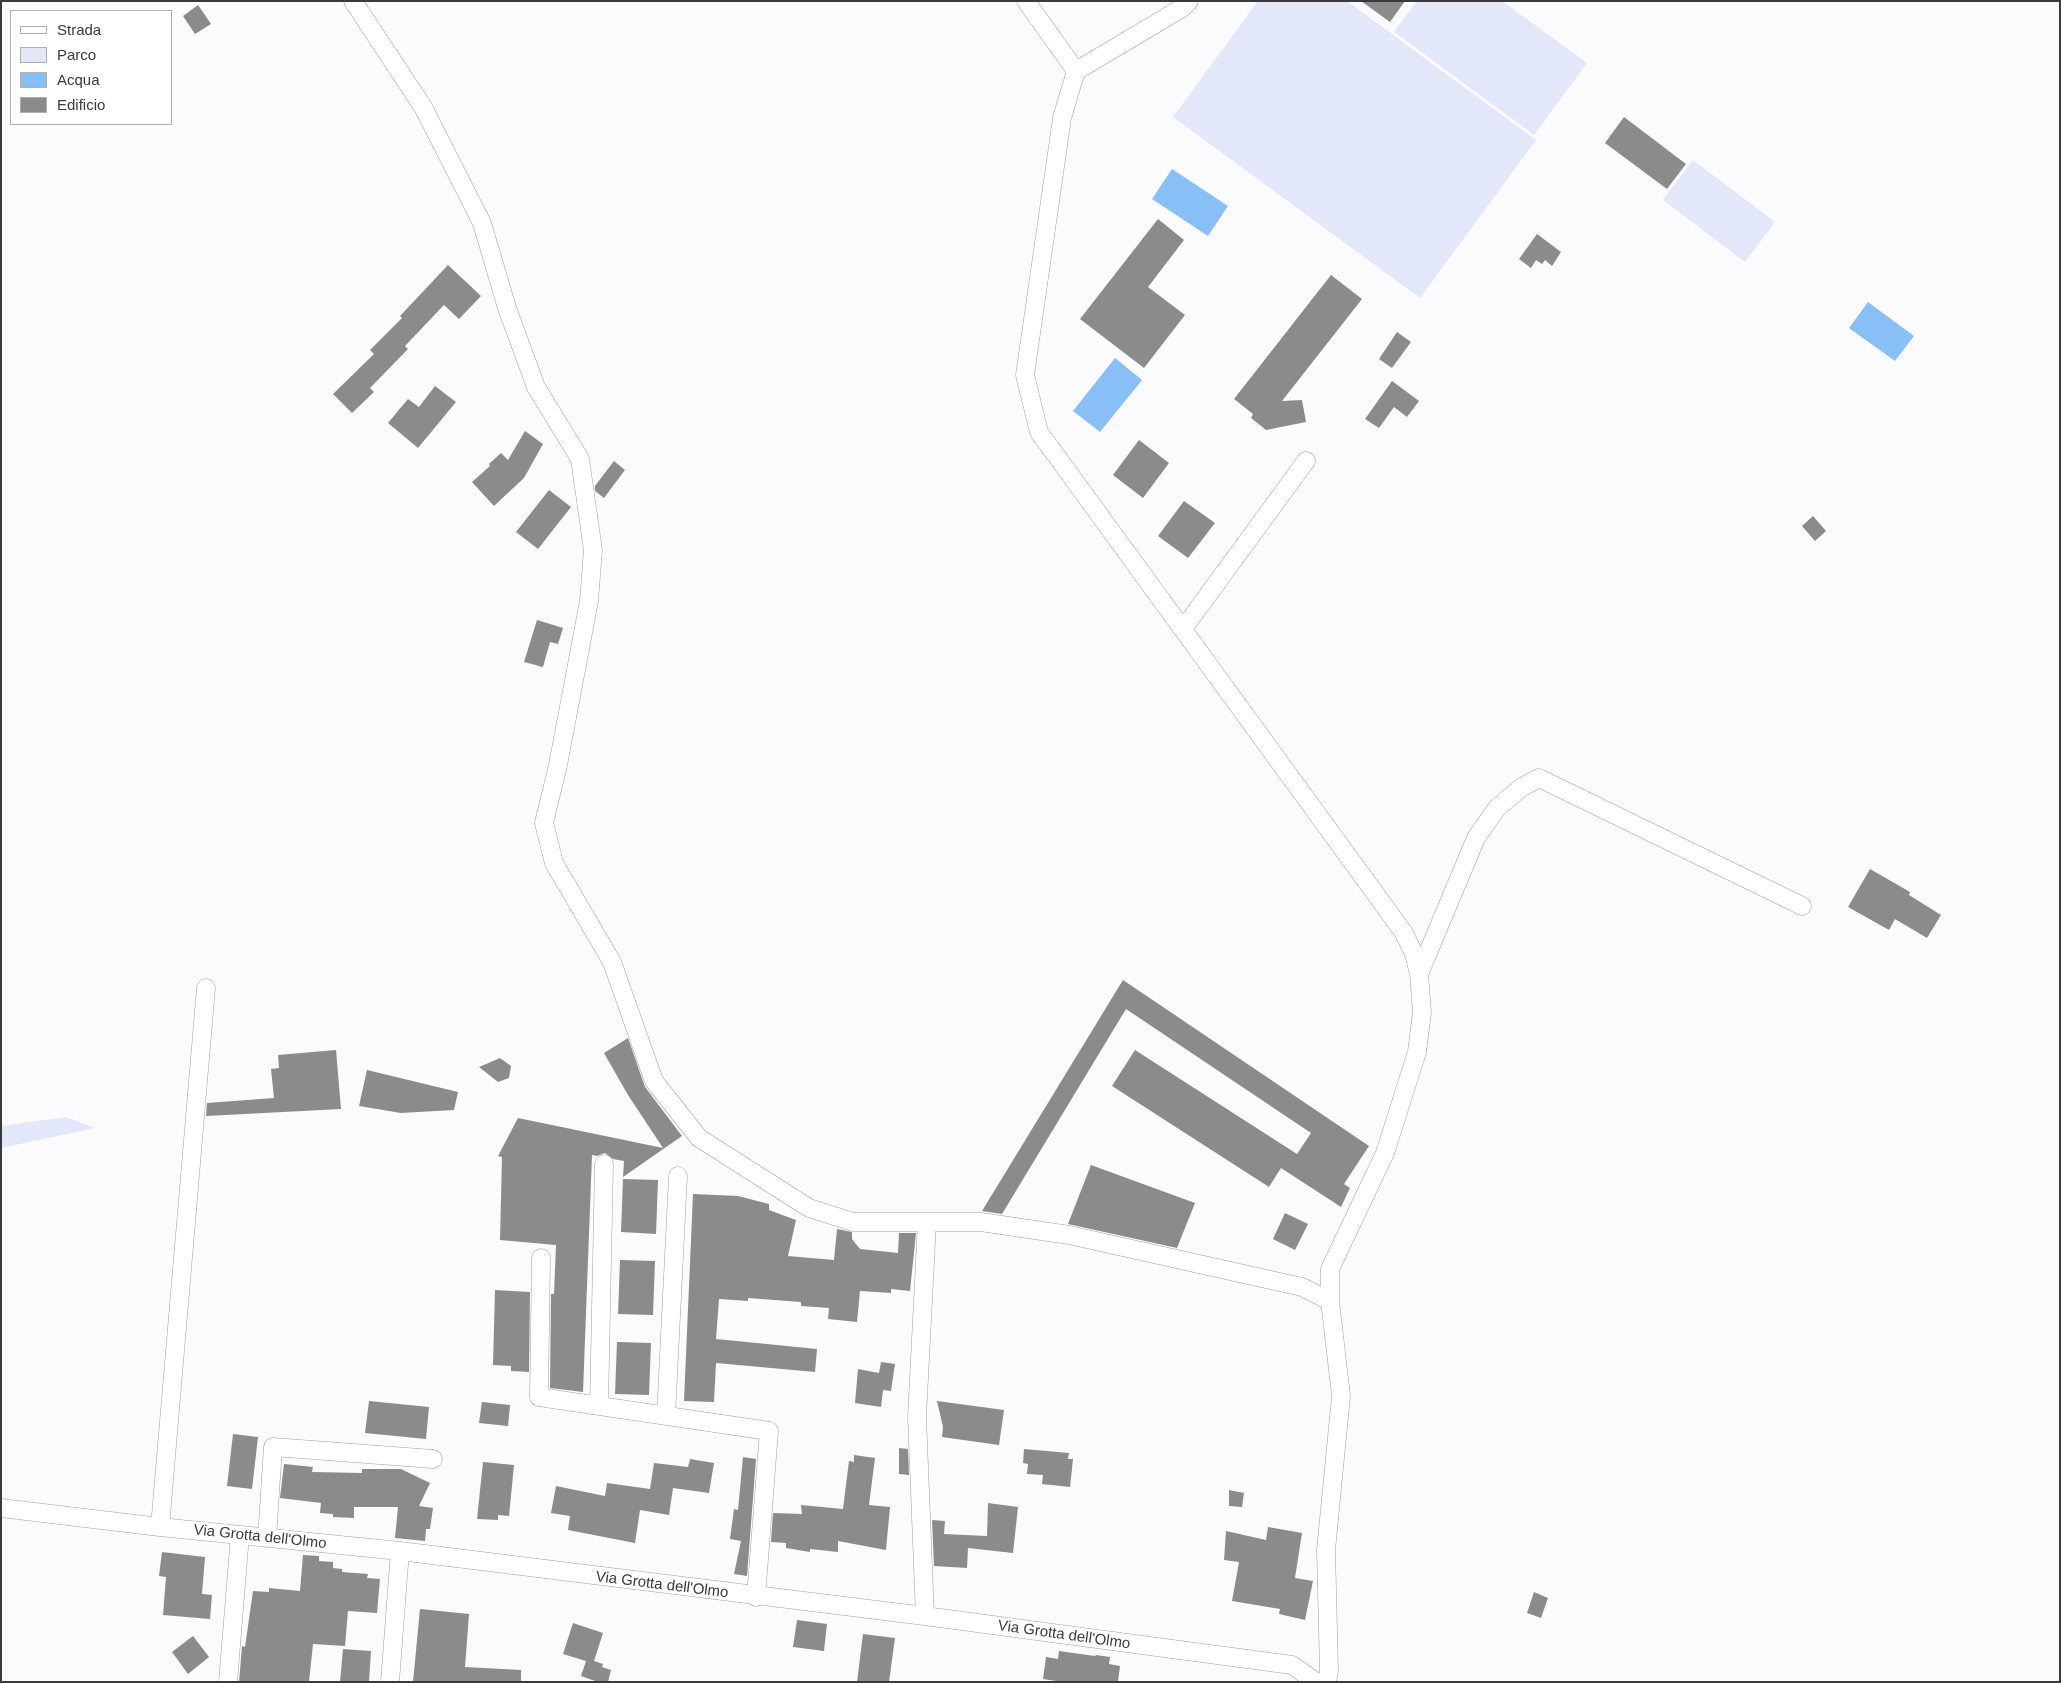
<!DOCTYPE html>
<html>
<head>
<meta charset="utf-8">
<style>
	body { margin:0 }
	#map { position:relative; width:2061px; height:1683px; overflow:hidden; background:#fbfbfd; font-family:Arial,sans-serif }
	canvas { display:block }
	.frame { position:absolute; inset:0; border:2px solid #3a3a3b; pointer-events:none }
	.legend { position:absolute; left:10px; top:10px; width:162px; height:115px; box-sizing:border-box; background:#fff; border:1px solid #b0b0b1; margin:0; padding:6px 9px; list-style:none; font-size:15px; color:#3a3a3b }
	.legend li { display:flex; align-items:center; gap:10px; height:25px }
	.legend b { width:25px; border:1px solid #b0b0b1 }
</style>
</head>
<body>
<div id="map">
<canvas width="2061" height="1683"></canvas>
<div class="frame"></div>
<ul class="legend">
<li><b style="height:6px;background:#fff"></b>Strada</li>
<li><b style="height:14px;background:#e2e7fa"></b>Parco</li>
<li><b style="height:14px;background:#88bff7"></b>Acqua</li>
<li><b style="height:14px;background:#8b8b8d"></b>Edificio</li>
</ul>
</div>
<script>
const g = document.querySelector('canvas').getContext('2d');
g.lineJoin = 'round';
function fill(path, color) {
  g.fillStyle = color;
  g.fill(path, 'evenodd');
}
function shape(rows) {
  const path = new Path2D();
  for (const r of rows) {
    path.moveTo(r[0], r[1]);
    for (let i = 2; i < r.length; i += 2) path.lineTo(r[i], r[i + 1]);
  }
  return path;
}
function strokePath(path, color, width, dash) {
  g.strokeStyle = color;
  g.lineWidth = width;
  g.lineCap = dash ? 'butt' : 'round';
  g.setLineDash(dash || []);
  g.stroke(path);
}
function label(font, color, halo, rows, align = 'center') {
  g.font = font + ' Arial,sans-serif';
  g.lineWidth = 5;
  g.setLineDash([]);
  g.textBaseline = 'middle';
  g.strokeStyle = halo;
  g.fillStyle = color;
  for (const [text, x, y, turn = 0] of rows) {
    g.save();
    g.translate(x, y);
    g.rotate((+turn || 0) * Math.PI / 180);
    g.textAlign = isNaN(turn) ? turn : align;
    if (halo) g.strokeText(text, 0, 0);
    g.fillText(text, 0, 0);
    g.restore();
  }
}
const green = shape([
	[1258,1,1347,1,1536,140,1420,298,1173,117],
	[1417,1,1502,1,1587,63,1534,135,1394,32],
	[1693,160,1775,222,1745,262,1663,200],
	[66,1117,95,1128,1,1148,1,1126]
]);
const water = shape([
	[1172,169,1228,206,1208,236,1152,199],
	[1868,302,1914,336,1895,361,1849,328],
	[1115,358,1142,380,1100,432,1073,411]
]);
const building = shape([
	[1361,1,1405,1,1390,22],
	[198,5,211,24,195,34,183,16],
	[1624,117,1686,164,1667,189,1605,143],
	[1158,219,1184,240,1148,287,1185,315,1144,368,1080,319],
	[1537,234,1561,252,1552,266,1545,260,1542,264,1536,260,1531,268,1519,259],
	[448,265,481,296,459,319,444,305,405,346,408,349,370,388,374,392,352,413,333,394,374,354,370,350,402,318,400,316],
	[1331,275,1362,299,1282,401,1302,400,1306,422,1266,430,1251,418,1253,414,1234,399],
	[1397,332,1411,342,1392,368,1379,359],
	[1392,381,1419,401,1407,417,1394,407,1379,428,1365,419],
	[435,386,456,402,418,448,388,423,408,399,419,407],
	[525,431,543,444,524,478,494,506,472,482,490,466,489,464,501,453,508,460],
	[1139,440,1169,463,1143,498,1113,475],
	[614,461,625,470,604,498,595,491,595,486],
	[549,490,571,507,538,549,516,532],
	[1184,501,1215,523,1188,558,1158,536],
	[1813,516,1826,531,1815,541,1802,526],
	[537,620,563,628,558,644,550,642,543,667,524,662],
	[1870,869,1910,892,1909,895,1941,915,1927,938,1895,919,1889,930,1848,907],
	[1123,980,1369,1146,1344,1184,1350,1188,1341,1207,1281,1168,1269,1187,1112,1086,1135,1050,1297,1154,1311,1133,1126,1009,1002,1214,982,1211],
	[628,1038,645,1087,682,1136,623,1177,624,1161,613,1159,605,1153,597,1156,592,1155,583,1392,550,1388,551,1294,554,1294,556,1245,500,1240,502,1157,498,1156,518,1118,663,1148,628,1095,604,1053],
	[336,1050,341,1109,206,1116,207,1103,274,1098,271,1069,279,1068,278,1055],
	[500,1058,511,1066,509,1078,498,1082,479,1067],
	[367,1070,458,1092,454,1110,401,1113,359,1106],
	[1091,1165,1195,1203,1177,1248,1068,1224],
	[623,1179,658,1180,656,1234,621,1232],
	[693,1194,738,1196,769,1204,769,1210,796,1220,788,1256,834,1260,837,1229,852,1232,852,1239,860,1249,898,1253,899,1233,916,1233,910,1291,891,1289,891,1293,860,1291,857,1322,828,1319,829,1308,801,1306,801,1302,748,1298,748,1301,719,1299,716,1339,817,1349,815,1372,716,1363,714,1402,684,1401],
	[1285,1213,1308,1224,1295,1250,1273,1239],
	[620,1260,655,1261,653,1315,618,1314],
	[495,1290,530,1292,529,1372,511,1371,511,1366,493,1365],
	[617,1342,651,1343,649,1395,615,1394],
	[881,1362,895,1364,891,1391,883,1390,881,1407,855,1403,858,1369,879,1373],
	[369,1401,429,1407,426,1439,365,1433],
	[937,1401,1004,1410,999,1445,942,1437,943,1427],
	[482,1402,510,1405,508,1426,479,1423],
	[233,1434,258,1437,252,1489,227,1486],
	[899,1448,908,1449,909,1475,899,1474],
	[1024,1449,1069,1453,1068,1459,1073,1459,1070,1487,1042,1484,1043,1475,1027,1474,1028,1464,1023,1463],
	[854,1455,875,1458,869,1505,890,1507,886,1550,838,1541,838,1552,810,1549,810,1552,786,1548,786,1543,771,1542,773,1513,802,1514,801,1505,843,1509,849,1461,854,1462],
	[743,1457,756,1459,747,1576,734,1574,741,1541,730,1539,734,1509,738,1510],
	[690,1459,714,1463,709,1493,673,1488,669,1515,640,1510,635,1543,568,1530,570,1516,551,1513,556,1486,605,1496,607,1483,650,1489,654,1463,688,1467],
	[483,1462,514,1465,509,1516,498,1515,498,1520,477,1519],
	[284,1464,313,1467,312,1472,362,1473,362,1469,401,1469,430,1483,419,1506,433,1508,430,1529,426,1529,425,1541,395,1538,398,1507,354,1507,354,1518,333,1517,333,1514,320,1513,321,1503,280,1498],
	[1229,1490,1244,1493,1242,1507,1229,1506],
	[988,1503,1018,1507,1013,1553,968,1548,967,1568,934,1566,932,1520,945,1521,944,1534,987,1536],
	[1268,1527,1302,1533,1295,1578,1313,1581,1305,1620,1279,1614,1280,1609,1232,1601,1239,1562,1224,1560,1226,1531,1266,1540],
	[162,1552,205,1557,202,1594,212,1595,210,1619,163,1615,166,1577,159,1576],
	[303,1555,319,1556,319,1561,333,1562,333,1568,342,1569,342,1572,368,1574,367,1578,380,1579,377,1613,348,1611,345,1646,313,1644,309,1682,239,1682,242,1646,245,1647,253,1591,269,1592,269,1588,300,1591],
	[1534,1592,1548,1598,1541,1618,1527,1613],
	[420,1609,469,1614,465,1667,521,1670,521,1682,413,1682],
	[797,1620,827,1624,824,1651,793,1647],
	[573,1623,603,1633,594,1661,603,1664,602,1667,611,1670,608,1682,598,1682,581,1676,586,1661,563,1654],
	[863,1634,895,1638,889,1682,857,1682],
	[193,1636,209,1657,188,1674,172,1652],
	[343,1649,371,1651,369,1682,340,1682],
	[1059,1651,1095,1656,1096,1655,1110,1657,1109,1664,1120,1666,1118,1682,1063,1682,1043,1679,1046,1657,1058,1659]
]);
const minor = shape([
	[353,1,423,107,482,223,507,308,536,387,580,459,593,550,589,601,558,765,544,823,554,863,612,962,654,1081,699,1138,809,1208,853,1222,981,1222,1069,1235,1302,1287,1330,1301],
	[1026,1,1076,71],
	[1189,1,1182,8,1076,71,1062,118,1025,375,1039,432,1404,933,1414,954,1419,974,1422,1012,1417,1052,1385,1153,1330,1269,1330,1301,1341,1396,1326,1550,1329,1671,1327,1682],
	[1183,629,1306,461],
	[1419,974,1476,838,1497,808,1522,787,1539,778,1802,906],
	[541,1258,539,1397,769,1431,756,1597],
	[599,1406,604,1164],
	[666,1416,678,1176],
	[1,1508,160,1527,400,1551,925,1616,1292,1665,1316,1682],
	[160,1527,206,988],
	[267,1538,273,1447,433,1459],
	[925,1616,917,1417,927,1222],
	[228,1682,240,1535],
	[390,1682,400,1551]
]);
const streetNames = [
	["Via Grotta dell'Olmo",260,1537,6],
	["Via Grotta dell'Olmo",662,1585,7],
	["Via Grotta dell'Olmo",1064,1635,8]
];
fill(green, '#e2e7fa');
fill(water, '#88bff7');
fill(building, '#8b8b8d');
strokePath(minor, '#9fa0a1', 19);
strokePath(minor, '#fff', 18);
label('15px', '#3a3a3b', '#fff', streetNames);
</script>
</body>
</html>
